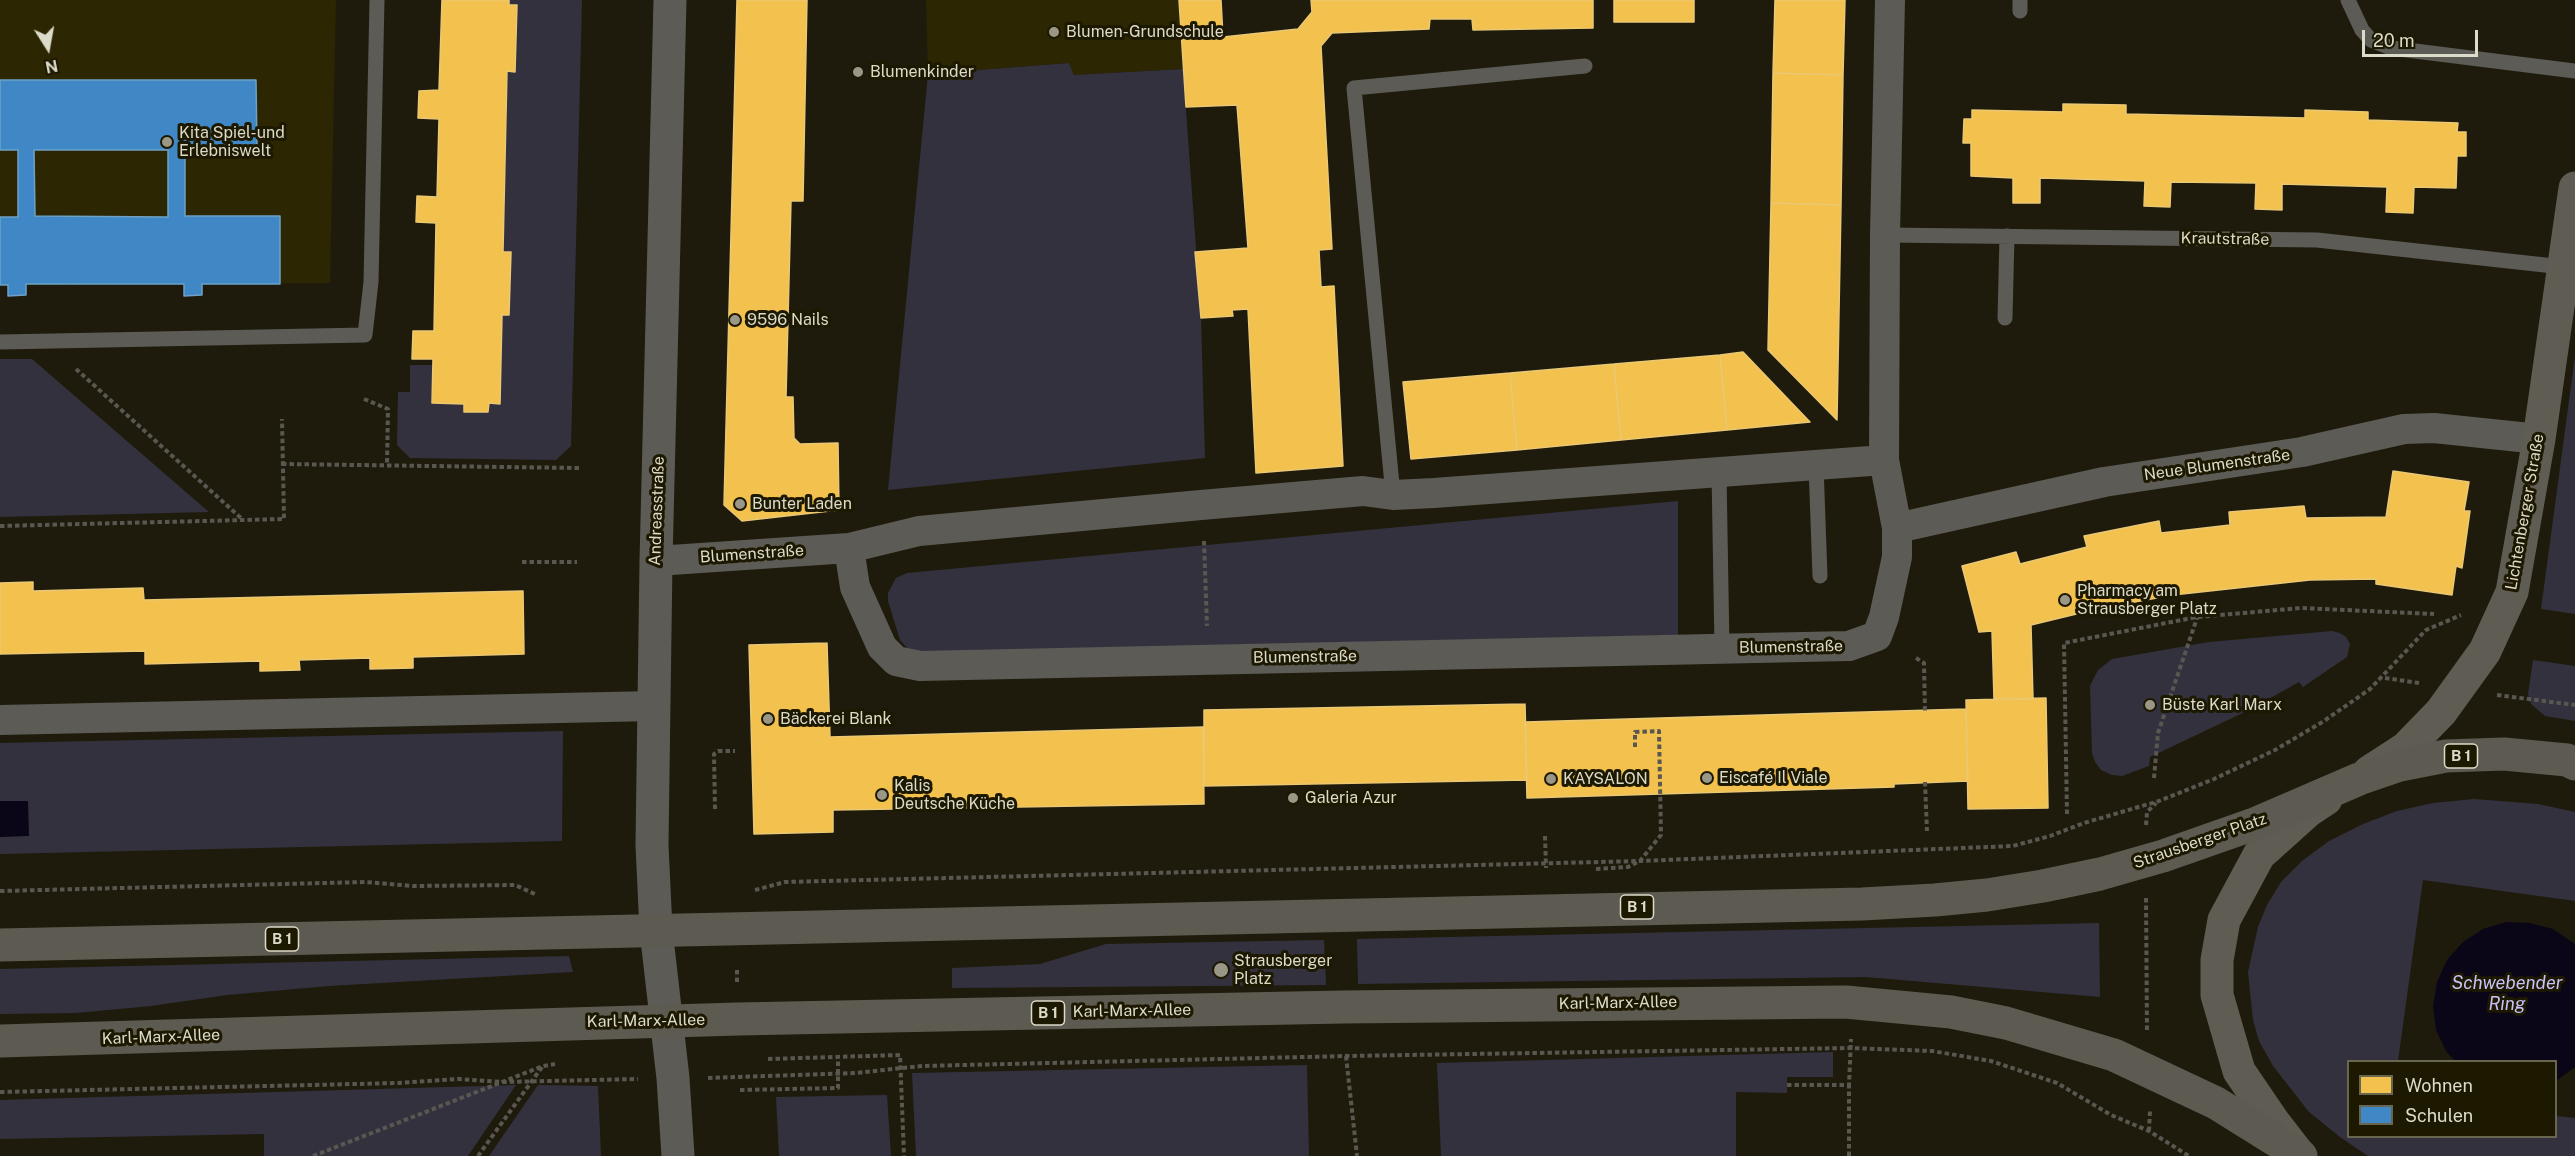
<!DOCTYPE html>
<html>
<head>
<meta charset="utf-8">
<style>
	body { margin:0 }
	#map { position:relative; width:2575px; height:1156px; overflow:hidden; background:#1e1b0c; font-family:"Public Sans",sans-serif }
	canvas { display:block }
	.legend { position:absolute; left:2347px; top:1060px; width:210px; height:78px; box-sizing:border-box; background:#1d1800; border:2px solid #696650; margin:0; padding:8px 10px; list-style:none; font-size:18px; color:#dcdac9 }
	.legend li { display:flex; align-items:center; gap:12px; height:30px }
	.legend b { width:30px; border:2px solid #696650 }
	.north { position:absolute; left:18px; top:18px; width:60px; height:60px; -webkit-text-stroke:4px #1d1800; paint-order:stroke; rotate:169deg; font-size:16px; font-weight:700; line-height:24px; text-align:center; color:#dcdac9 }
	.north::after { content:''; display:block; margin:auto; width:21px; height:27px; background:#dcdac9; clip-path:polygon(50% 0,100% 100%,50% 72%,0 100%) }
	.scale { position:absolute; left:2362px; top:30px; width:116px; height:27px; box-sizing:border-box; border:3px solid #dcdac9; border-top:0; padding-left:8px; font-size:18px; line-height:21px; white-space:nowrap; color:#dcdac9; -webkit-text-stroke:4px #1d1800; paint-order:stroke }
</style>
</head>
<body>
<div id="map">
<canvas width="2575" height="1156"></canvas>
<ul class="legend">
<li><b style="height:16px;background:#f2c14e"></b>Wohnen</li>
<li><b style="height:16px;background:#3f88c5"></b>Schulen</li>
</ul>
<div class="north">N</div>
<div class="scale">20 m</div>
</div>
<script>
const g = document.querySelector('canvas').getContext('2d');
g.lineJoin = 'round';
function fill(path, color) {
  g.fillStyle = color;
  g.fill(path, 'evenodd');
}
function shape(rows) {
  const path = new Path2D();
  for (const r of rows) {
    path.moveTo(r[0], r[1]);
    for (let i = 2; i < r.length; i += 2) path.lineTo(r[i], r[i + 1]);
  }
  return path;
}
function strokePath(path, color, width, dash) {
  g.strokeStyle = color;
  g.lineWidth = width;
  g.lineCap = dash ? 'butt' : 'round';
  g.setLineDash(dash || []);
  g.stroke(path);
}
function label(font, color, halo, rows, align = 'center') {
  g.font = font + ' "Public Sans",sans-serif';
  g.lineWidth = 6;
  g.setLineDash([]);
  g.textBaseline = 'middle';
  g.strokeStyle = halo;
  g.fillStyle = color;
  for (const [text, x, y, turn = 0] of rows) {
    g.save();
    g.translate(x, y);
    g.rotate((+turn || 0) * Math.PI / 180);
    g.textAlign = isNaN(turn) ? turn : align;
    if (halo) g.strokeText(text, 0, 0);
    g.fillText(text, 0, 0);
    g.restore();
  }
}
const built = shape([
	[0,0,336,0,330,283,0,285],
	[926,0,1179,0,1183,69,1074,75,1069,63,928,74]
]);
const green = shape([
	[509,0,582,0,571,446,556,460,410,458,397,445,398,392,410,392,410,365,432,365,432,403,500,404],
	[1069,63,1074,75,1183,69,1201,318,1205,458,888,490,928,74],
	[2575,356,2575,614,2541,609],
	[0,359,32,359,209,512,0,517],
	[1678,501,1678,635,923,652,909,650,900,640,888,601,888,593,896,578,907,573],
	[2332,631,2340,633,2346,637,2350,644,2347,657,2303,687,2299,682,2251,709,2150,757,2149,766,2122,776,2112,775,2101,770,2095,762,2092,753,2090,686,2098,670,2112,659,2209,642],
	[2533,660,2575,666,2575,721,2545,716,2531,704,2528,694],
	[563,731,562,841,0,854,0,743],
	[2474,799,2538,804,2575,812,2575,901,2423,880,2398,1061,2348,1062,2348,1136,2556,1136,2556,1116,2575,1118,2575,1156,2368,1156,2340,1137,2309,1112,2273,1066,2259,1041,2253,1020,2248,972,2258,927,2267,905,2281,882,2302,861,2329,841,2363,824,2397,811,2433,803],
	[2099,923,2100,997,1866,977,1358,984,1357,939],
	[1324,940,1326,985,952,988,952,968,1040,964,1106,944],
	[569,956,573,972,329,986,227,995,151,1006,76,1013,0,1014,0,969],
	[1833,1052,1833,1077,1787,1077,1787,1093,1736,1092,1736,1156,1441,1156,1437,1063],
	[1307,1065,1309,1156,916,1156,912,1073],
	[516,1085,468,1156,264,1156,264,1134,0,1139,0,1100],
	[538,1085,598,1086,601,1156,489,1156],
	[887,1095,891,1156,779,1156,776,1097]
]);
const water = shape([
	[0,801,28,801,29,836,0,837],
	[2506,922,2530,923,2553,929,2575,944,2575,1067,2556,1081,2556,1062,2455,1061,2446,1051,2436,1030,2433,1006,2437,982,2447,960,2463,942,2483,929]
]);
const homes = shape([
	[442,0,509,0,509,5,517,5,515,72,507,71,503,252,511,252,509,315,502,315,500,404,489,403,488,412,464,412,464,404,432,403,433,359,412,359,413,331,434,331,436,223,416,222,417,196,437,197,439,119,418,118,419,91,439,90,442,0],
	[737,0,807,0,803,201,791,201,786,397,793,397,794,438,800,444,838,443,839,510,742,521,724,505,737,0],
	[1179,0,1221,0,1223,37,1298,29,1312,12,1311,0,1593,0,1593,28,1473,30,1472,19,1430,19,1429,29,1332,33,1321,46,1332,249,1319,250,1321,287,1334,286,1343,466,1256,473,1248,309,1232,310,1233,316,1201,318,1195,252,1248,248,1237,105,1186,107,1179,0],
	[1614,0,1694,0,1694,22,1614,22,1614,0],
	[1775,0,1845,0,1843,75,1773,73,1775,0],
	[1773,73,1843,75,1841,205,1771,203,1773,73],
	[2063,104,2126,105,2126,114,2305,118,2305,110,2368,112,2368,120,2458,123,2457,132,2466,132,2466,156,2457,156,2456,188,2414,187,2413,213,2386,212,2387,187,2282,184,2282,210,2255,209,2256,183,2171,182,2170,207,2144,206,2145,181,2040,178,2040,203,2013,203,2013,178,1971,176,1971,143,1963,143,1964,119,1972,119,1972,110,2063,112,2063,104],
	[1771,203,1841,205,1837,420,1768,350,1771,203],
	[1743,352,1810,422,1727,430,1720,355,1743,352],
	[1720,355,1727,430,1621,440,1614,364,1720,355],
	[1614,364,1621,440,1517,450,1510,373,1614,364],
	[1510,373,1517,450,1411,459,1403,382,1510,373],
	[2393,471,2469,482,2464,511,2470,511,2462,568,2456,566,2452,595,2376,584,2376,579,2310,580,2173,595,2097,609,2031,625,2033,699,1994,699,1992,631,1979,632,1962,566,2016,552,2020,564,2087,547,2084,536,2159,521,2161,533,2230,525,2229,512,2304,506,2306,518,2386,517,2393,471],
	[33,582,33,591,143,588,144,600,523,591,524,654,413,657,413,668,370,669,370,658,299,660,300,670,260,671,260,661,145,664,145,651,0,654,0,583,33,582],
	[827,643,830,737,1203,727,1204,804,833,810,833,832,754,834,749,645,827,643],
	[2046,698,2048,808,1968,809,1966,700,2046,698],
	[1525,704,1527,780,1204,786,1204,710,1525,704],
	[1966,709,1968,781,1894,784,1894,787,1527,798,1525,722,1966,709]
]);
const schools = shape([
	[0,80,256,80,257,148,185,148,185,216,280,216,280,284,202,284,202,295,184,296,184,284,26,284,26,295,8,296,8,285,0,285,0,217,18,217,18,150,0,150,0,80],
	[34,150,168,150,168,217,35,216,34,150]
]);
const path = shape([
	[76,369,242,519],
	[364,399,388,409,387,465],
	[282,464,579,468],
	[0,526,284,519,282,419],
	[1204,541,1207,626],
	[522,562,577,562],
	[1916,658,1924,663,1925,712],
	[2385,678,2419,683],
	[2497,695,2575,705],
	[2154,778,2158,733,2197,618],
	[1925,782,1927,831],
	[715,809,714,754,718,751,735,751],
	[2067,814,2064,643,2197,617,2301,608,2434,614],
	[2146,825,2147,812,2156,803],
	[1545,836,1546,868],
	[1596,869,1628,867,1640,861,1661,835,1659,731,1635,732,1635,747],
	[755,890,785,882,1640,861,2013,846,2050,836,2084,823,2159,801,2214,779,2275,750,2324,721,2370,689,2426,630,2461,615],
	[0,891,365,882,413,886,515,885,537,895],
	[2146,898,2147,1032],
	[737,970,737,984],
	[1346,1056,1357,1156],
	[768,1059,900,1055,904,1156],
	[708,1078,855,1073,922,1066,1346,1056,1850,1048,1932,1051,1991,1061,2057,1083,2111,1115,2149,1131,2189,1156],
	[1787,1085,1849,1085,1851,1039],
	[740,1090,838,1088,838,1057],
	[0,1092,399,1083,459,1079,503,1082,638,1079],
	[2149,1131,2150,1111],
	[313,1156,543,1066,555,1064],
	[478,1156,542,1067],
	[1849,1156,1849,1085]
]);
const service = shape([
	[2348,0,2362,30,2371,40,2391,48,2575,71],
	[2020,11,2020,0],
	[1885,235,2317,240,2563,267],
	[2005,318,2007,236],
	[0,342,365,335,371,282,377,0],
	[1816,465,1820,576],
	[1719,473,1722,648],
	[1393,495,1354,88,1585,66]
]);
const minor = shape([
	[1897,528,2104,482,2302,452,2404,429,2434,428,2539,439],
	[849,548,855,587,882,647,896,661,920,666,1849,646,1877,636,1884,617,1897,557,1897,528,1884,460,1885,235,1890,0],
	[656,561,849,548,919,531,1201,505,1363,491,1393,495,1434,493,1884,460],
	[0,720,654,706]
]);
const tertiary = shape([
	[670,0,656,561,652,845,656,930,673,1078,678,1156]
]);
const secondary = shape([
	[2369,772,2406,748,2441,712,2485,651,2512,592,2539,439,2575,188],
	[2297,1152,2273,1121,2239,1071,2217,995,2217,960,2224,920,2259,855,2308,811,2326,799]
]);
const primary = shape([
	[0,945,1862,904,1935,900,1987,895,2043,886,2100,874,2163,856,2257,823,2359,779,2400,765,2446,756,2504,754,2567,760,2575,764],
	[0,1041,738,1019,1343,1007,1846,1002,1951,1012,2006,1023,2114,1055,2216,1103,2301,1156]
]);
const markers = [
	[1054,32,6,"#9a9787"],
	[858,72,6,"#9a9787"],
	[167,142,6,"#9a9787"],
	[735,320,6,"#9a9787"],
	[740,504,6,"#9a9787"],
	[2065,600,6,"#9a9787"],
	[2150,705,6,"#9a9787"],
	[768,719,6,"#9a9787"],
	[1707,778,6,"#9a9787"],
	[1551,779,6,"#9a9787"],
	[882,795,6,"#9a9787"],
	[1293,798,6,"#9a9787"],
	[1221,970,8,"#9a9787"]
];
const shields = [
	[2461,756,33],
	[1637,907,33],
	[282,939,33],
	[1048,1013,33]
];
const shieldNames = [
	["B 1",2461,756],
	["B 1",1637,907],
	["B 1",282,939],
	["B 1",1048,1013]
];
const poiNames = [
	["Blumen-Grundschule",1066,32],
	["Blumenkinder",870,72],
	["Kita Spiel-und",179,133],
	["Erlebniswelt",179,151],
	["9596 Nails",747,320],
	["Bunter Laden",752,504],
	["Pharmacy am",2077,591],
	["Strausberger Platz",2077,609],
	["Büste Karl Marx",2162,705],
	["Bäckerei Blank",780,719],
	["Eiscafé Il Viale",1719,778],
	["KAYSALON",1563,779],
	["Kalis",894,786],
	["Deutsche Küche",894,804],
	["Galeria Azur",1305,798],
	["Strausberger",1234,961],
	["Platz",1234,979]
];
const streetNames = [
	["Krautstraße",2225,239,1],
	["Neue Blumenstraße",2217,465,-8],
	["Andreasstraße",657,511,-88],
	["Lichtenberger Straße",2525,512,-80],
	["Blumenstraße",752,554,-4],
	["Blumenstraße",1791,647,-1],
	["Blumenstraße",1305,657,-1],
	["Strausberger Platz",2200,841,-19],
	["Karl-Marx-Allee",1618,1003,-1],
	["Karl-Marx-Allee",1132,1011,-1],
	["Karl-Marx-Allee",646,1021,-1],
	["Karl-Marx-Allee",161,1037,-2]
];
const waterNames = [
	["Schwebender",2507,983],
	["Ring",2507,1004]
];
fill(built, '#2c2602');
fill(green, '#34313f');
fill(water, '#0a0617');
fill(homes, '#f2c14e');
strokePath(homes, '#ebc873', 1.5);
fill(schools, '#3f88c5');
strokePath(schools, '#6ea1c6', 1.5);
strokePath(path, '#595750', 4, [4.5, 3]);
strokePath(service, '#5c5b55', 15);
strokePath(minor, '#5c5b55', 30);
strokePath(tertiary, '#5c5b55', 33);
strokePath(secondary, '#5f5c54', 33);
strokePath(primary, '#5d5b51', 33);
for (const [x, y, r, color] of markers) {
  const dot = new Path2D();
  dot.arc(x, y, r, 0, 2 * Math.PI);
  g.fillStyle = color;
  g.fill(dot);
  strokePath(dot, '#1d1800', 2);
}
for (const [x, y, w] of shields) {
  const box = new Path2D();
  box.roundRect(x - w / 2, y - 12, w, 24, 4.5);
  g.fillStyle = '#1d1800';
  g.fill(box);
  strokePath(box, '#dcdac9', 1.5);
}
label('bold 15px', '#dcdac9', null, shieldNames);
label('16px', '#dcdac9', '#1d1800', poiNames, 'left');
label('16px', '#dcdac9', '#1d1800', streetNames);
label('italic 18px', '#c9c2f8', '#1d1800', waterNames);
</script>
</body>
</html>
